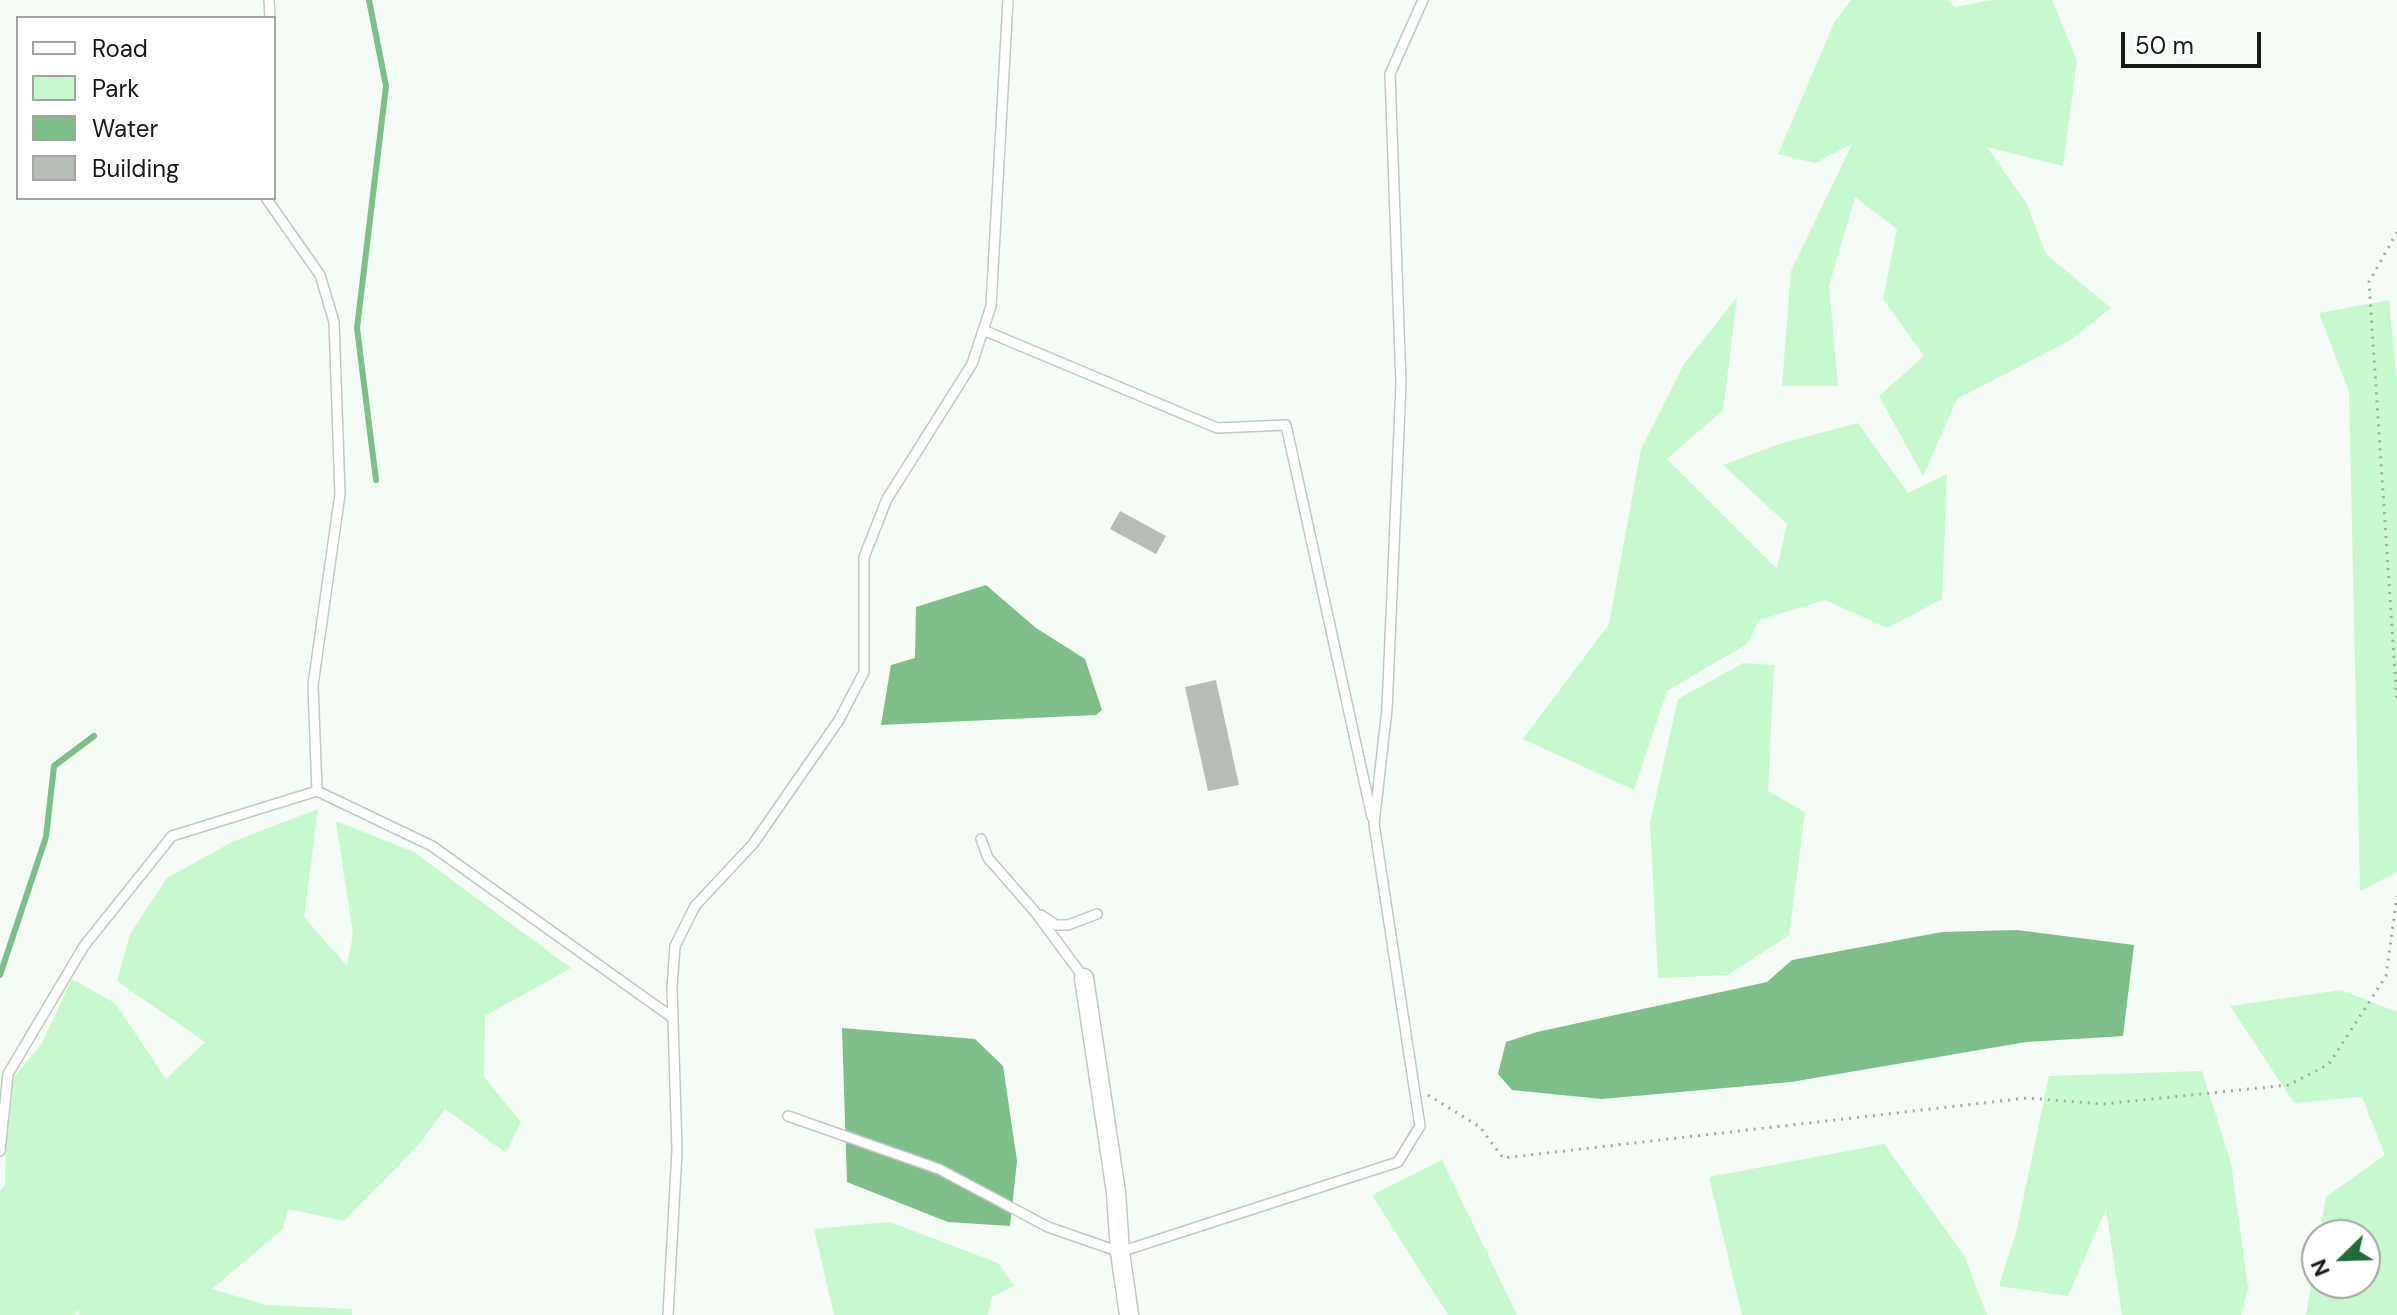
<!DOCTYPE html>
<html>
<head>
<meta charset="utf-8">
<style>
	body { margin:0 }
	#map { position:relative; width:2397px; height:1315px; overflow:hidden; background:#f4fcf5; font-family:"DM Sans",sans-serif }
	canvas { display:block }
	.legend { position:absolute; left:16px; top:16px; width:260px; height:184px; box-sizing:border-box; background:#fff; border:2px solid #a2a3a2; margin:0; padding:10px 14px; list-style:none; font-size:24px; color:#161917 }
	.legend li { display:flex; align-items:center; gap:16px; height:40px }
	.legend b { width:40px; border:2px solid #a2a3a2 }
	.north { position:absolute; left:2301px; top:1219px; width:80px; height:80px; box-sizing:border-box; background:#fff; border:2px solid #a2a3a2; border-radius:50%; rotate:247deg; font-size:22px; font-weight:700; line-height:32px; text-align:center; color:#161917 }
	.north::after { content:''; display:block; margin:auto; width:28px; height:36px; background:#236a37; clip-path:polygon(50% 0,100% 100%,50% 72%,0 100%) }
	.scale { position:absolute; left:2121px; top:32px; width:140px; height:36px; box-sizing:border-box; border:4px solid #161917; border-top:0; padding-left:10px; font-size:24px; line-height:28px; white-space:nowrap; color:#161917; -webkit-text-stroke:6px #fff; paint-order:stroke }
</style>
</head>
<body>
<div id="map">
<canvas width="2397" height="1315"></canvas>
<ul class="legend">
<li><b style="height:10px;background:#fff"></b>Road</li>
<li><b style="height:22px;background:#c6face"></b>Park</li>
<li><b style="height:22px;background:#7dbe89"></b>Water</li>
<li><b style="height:22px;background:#b6bdb7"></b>Building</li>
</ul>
<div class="north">N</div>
<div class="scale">50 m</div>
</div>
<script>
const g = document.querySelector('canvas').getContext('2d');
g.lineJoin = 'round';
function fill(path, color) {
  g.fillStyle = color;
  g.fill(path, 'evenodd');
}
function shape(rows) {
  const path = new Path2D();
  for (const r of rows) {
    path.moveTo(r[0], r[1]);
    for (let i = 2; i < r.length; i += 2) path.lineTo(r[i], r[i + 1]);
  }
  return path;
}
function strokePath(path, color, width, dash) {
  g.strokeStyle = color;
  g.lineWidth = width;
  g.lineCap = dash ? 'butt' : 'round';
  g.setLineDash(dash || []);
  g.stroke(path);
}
const green = shape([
	[1851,0,1947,0,1955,7,1992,0,2052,0,2077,60,2063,166,1987,147,2027,204,2046,254,2111,308,2069,341,1957,399,1923,476,1879,396,1924,356,1883,299,1897,229,1855,197,1829,286,1838,386,1782,386,1791,271,1852,144,1815,163,1778,154,1834,23],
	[1737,297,1723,410,1667,459,1777,569,1787,524,1723,465,1782,443,1858,423,1908,493,1947,474,1942,599,1887,628,1825,600,1759,620,1747,644,1667,691,1634,790,1523,739,1609,624,1641,449,1684,364],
	[2389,300,2397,381,2397,872,2360,891,2349,392,2319,313],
	[1743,663,1774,665,1768,791,1805,812,1789,935,1728,975,1658,978,1650,823,1678,699],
	[318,809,304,917,347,966,353,934,336,821,414,852,571,968,485,1016,484,1077,521,1122,506,1153,445,1109,420,1143,344,1221,288,1209,283,1229,212,1289,266,1305,352,1309,352,1315,80,1315,78,1310,73,1315,0,1315,0,1191,5,1185,7,1085,41,1045,72,979,115,1003,166,1079,205,1042,117,981,130,934,167,878,232,842],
	[2341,990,2397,1012,2397,1315,2306,1315,2317,1249,2317,1283,2365,1283,2365,1235,2319,1235,2326,1197,2385,1155,2362,1097,2294,1103,2230,1006],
	[2202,1071,2231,1163,2248,1288,2241,1315,2122,1315,2106,1209,2068,1296,1999,1286,2017,1229,2049,1076],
	[1884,1144,1965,1257,1987,1315,1742,1315,1709,1177],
	[1442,1160,1517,1315,1448,1315,1372,1195],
	[890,1222,998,1263,1014,1286,992,1297,988,1315,834,1315,814,1229]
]);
const water = shape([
	[986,585,1036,628,1085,659,1102,710,1096,715,881,725,891,665,915,658,916,607],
	[2017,930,2134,945,2123,1036,2026,1042,1791,1082,1602,1099,1512,1090,1498,1074,1506,1042,1537,1032,1767,982,1792,960,1942,932],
	[842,1028,975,1039,1003,1066,1017,1161,1010,1226,948,1222,847,1182]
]);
const stream = shape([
	[369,0,386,86,357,328,376,480],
	[0,975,46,837,54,766,94,736]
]);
const building = shape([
	[1120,511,1166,536,1156,554,1110,529],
	[1216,680,1239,785,1208,791,1185,687]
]);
const path = shape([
	[2397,232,2369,282,2397,703],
	[1428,1095,1480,1127,1503,1158,2027,1098,2103,1104,2289,1085,2329,1064,2386,976,2397,896]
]);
const lane = shape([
	[269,0,270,18],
	[266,198,320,275,334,322,340,494,313,685,317,791],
	[983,330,1217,428,1286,425,1372,817],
	[981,839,988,858,1036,913,1084,978],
	[1041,915,1056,925,1068,925,1097,914],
	[788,1116,939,1169,1048,1227,1120,1252,1398,1162,1420,1126,1374,824,1387,709,1401,384,1390,74,1423,0],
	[0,1151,8,1074,84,946,172,836,317,791,432,846,673,1018],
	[668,1315,677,1151,672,987,675,946,695,906,753,844,839,720,864,672,864,557,887,499,972,364,991,306,1008,0]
]);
const street = shape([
	[1084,978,1116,1192,1120,1252,1129,1315]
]);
fill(green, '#c6face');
fill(water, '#7dbe89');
strokePath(stream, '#7dbe89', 6);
fill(building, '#b6bdb7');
strokePath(lane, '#c1c8c2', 12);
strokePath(street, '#c1c8c2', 21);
strokePath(path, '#a1a7a2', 3, [2, 6]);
strokePath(lane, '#fff', 9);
strokePath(street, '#fff', 18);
</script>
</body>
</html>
